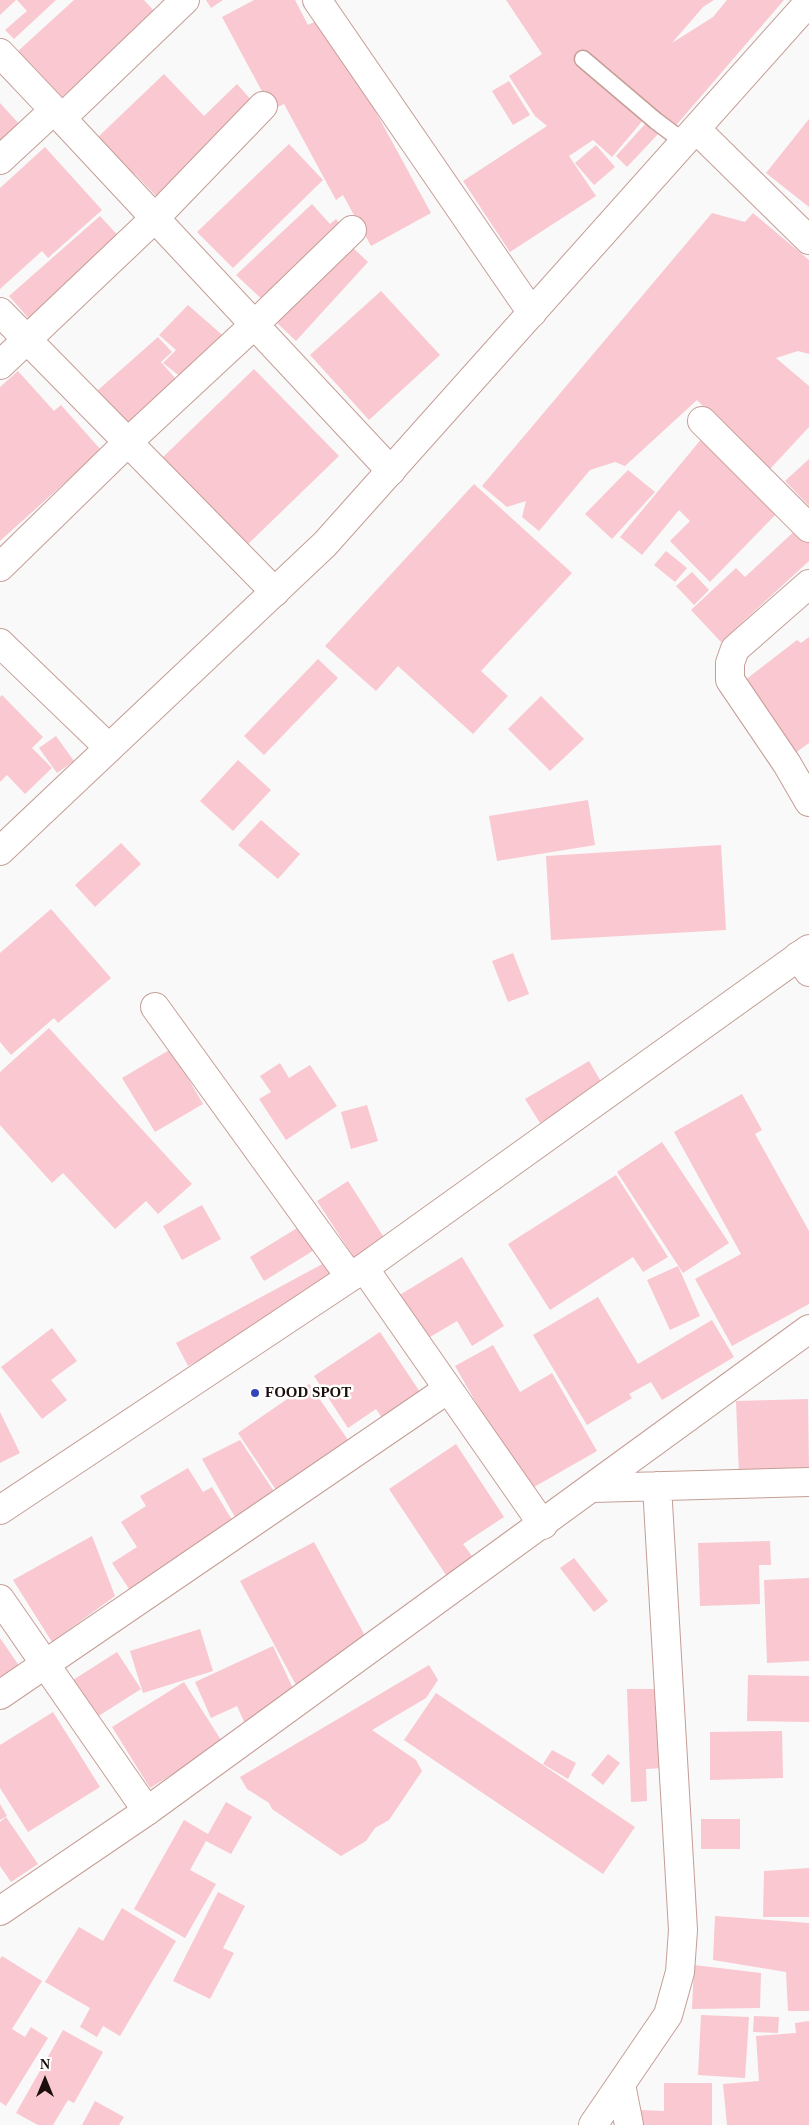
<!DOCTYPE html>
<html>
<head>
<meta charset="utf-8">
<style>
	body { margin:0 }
	#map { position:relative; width:809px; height:2125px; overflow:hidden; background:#f9f9f9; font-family:Georgia,serif }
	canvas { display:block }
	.north { position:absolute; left:20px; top:2055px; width:50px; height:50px; -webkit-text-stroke:4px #fff; paint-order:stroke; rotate:0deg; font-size:14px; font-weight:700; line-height:20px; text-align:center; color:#1b0e0b }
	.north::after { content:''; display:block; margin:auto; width:18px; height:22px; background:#1b0e0b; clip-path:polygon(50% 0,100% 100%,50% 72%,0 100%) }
</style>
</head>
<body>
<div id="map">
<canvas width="809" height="2125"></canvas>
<div class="north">N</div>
</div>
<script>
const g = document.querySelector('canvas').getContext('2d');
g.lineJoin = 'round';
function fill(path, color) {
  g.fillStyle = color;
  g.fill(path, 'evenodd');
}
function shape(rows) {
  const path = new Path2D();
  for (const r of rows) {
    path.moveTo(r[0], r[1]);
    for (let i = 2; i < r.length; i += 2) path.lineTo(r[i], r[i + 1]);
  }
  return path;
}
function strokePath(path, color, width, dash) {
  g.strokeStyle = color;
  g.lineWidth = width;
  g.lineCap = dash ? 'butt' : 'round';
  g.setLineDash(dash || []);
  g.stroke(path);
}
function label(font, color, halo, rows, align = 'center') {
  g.font = font + ' Georgia,serif';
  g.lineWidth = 5;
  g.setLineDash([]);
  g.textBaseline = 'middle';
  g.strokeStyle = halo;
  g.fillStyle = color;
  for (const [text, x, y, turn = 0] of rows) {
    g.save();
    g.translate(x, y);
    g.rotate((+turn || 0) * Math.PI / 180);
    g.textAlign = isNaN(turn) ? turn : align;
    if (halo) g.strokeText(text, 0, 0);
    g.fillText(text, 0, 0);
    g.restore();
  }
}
const building = shape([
	[0,0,16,0,0,15],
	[17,0,56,0,14,39,5,30,27,11],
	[74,0,144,0,155,12,60,99,17,52],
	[206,0,223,0,211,8],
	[254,0,295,0,308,25,324,17,431,213,371,246,343,195,336,200,284,104,272,110,222,17],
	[506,0,714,0,703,7,672,43,713,17,727,0,784,0,672,130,650,112,612,157,593,140,569,156,596,196,510,252,463,181,547,126,535,116,509,76,542,54],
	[164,74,204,116,237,84,254,103,157,197,135,174,132,177,96,139],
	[509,81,530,115,513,125,492,91],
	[0,103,21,126,0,146],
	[809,119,809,207,766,173],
	[647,122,659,133,627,167,616,156],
	[289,144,323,180,233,268,197,232],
	[596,145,615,167,594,185,575,163],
	[45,147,102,210,48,258,42,251,0,289,0,188],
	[312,204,330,224,336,219,345,232,267,304,236,275],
	[712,213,745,222,753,213,809,260,809,354,798,351,776,358,809,386,809,427,770,469,755,458,697,400,625,466,615,462,590,470,539,531,522,517,526,501,507,507,482,486],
	[100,216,123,241,31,321,9,296],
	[349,244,368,262,296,341,277,323],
	[381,291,440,355,369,420,310,355],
	[188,305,228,340,186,381,163,363,176,350,159,335],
	[158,337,172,352,161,362,182,386,135,430,97,391],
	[254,369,339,456,246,546,161,459],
	[18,371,54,411,61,405,101,450,0,541,0,387],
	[703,437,726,456,722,461,781,509,710,582,670,541,690,521,679,510,642,555,620,537],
	[809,459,809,506,785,481],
	[628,470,655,492,612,539,585,514],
	[474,484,572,573,481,671,508,696,473,734,398,666,376,691,325,646],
	[800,526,809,536,809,561,721,642,691,610,736,568,745,577],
	[666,551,687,568,675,582,654,565],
	[692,572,709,590,694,605,676,586],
	[809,637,809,743,794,754,740,684,797,640,801,643],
	[318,659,338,678,264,755,244,736],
	[2,695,43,737,32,748,52,768,25,794,7,775,0,782,0,697],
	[541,696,584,739,550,771,508,729],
	[56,736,74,761,57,773,39,748],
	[238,760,271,790,233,831,200,801],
	[588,800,595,845,497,861,489,816],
	[261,820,300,854,278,879,238,845],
	[121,843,141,864,95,907,75,885],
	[721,845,726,930,551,940,546,856],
	[51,909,111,978,58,1023,54,1018,11,1055,0,1042,0,953],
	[513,953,529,994,508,1002,492,961],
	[49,1028,192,1184,158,1214,146,1201,115,1229,63,1173,52,1183,0,1125,0,1072],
	[171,1049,203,1104,155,1132,122,1078],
	[589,1061,603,1085,540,1123,525,1099],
	[280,1063,289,1078,310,1065,337,1106,286,1140,259,1099,271,1092,260,1076],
	[742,1094,762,1130,755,1134,809,1231,809,1304,732,1346,695,1279,741,1254,674,1132],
	[367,1105,378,1141,351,1149,341,1112],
	[662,1142,729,1243,683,1273,617,1172],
	[616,1175,668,1257,643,1272,633,1257,550,1310,508,1244],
	[348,1181,385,1239,355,1259,317,1201],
	[202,1205,221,1239,182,1260,163,1226],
	[302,1225,316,1249,264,1281,250,1257],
	[462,1257,504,1326,472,1346,457,1321,425,1340,398,1296],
	[328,1261,341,1283,188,1366,176,1343],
	[678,1266,700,1316,670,1330,647,1280],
	[598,1297,638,1364,712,1320,734,1357,662,1400,651,1382,629,1394,632,1398,587,1425,533,1335],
	[52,1328,77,1361,51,1380,67,1400,42,1419,1,1367],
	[380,1332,426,1401,387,1425,376,1409,348,1428,314,1376],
	[493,1345,520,1392,552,1373,597,1451,527,1491,455,1366],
	[309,1384,353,1447,282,1499,238,1433],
	[808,1399,809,1472,739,1474,736,1401],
	[0,1412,20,1453,0,1463],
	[240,1440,279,1499,240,1526,202,1459],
	[456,1444,504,1517,463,1544,475,1560,448,1578,389,1489],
	[188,1468,203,1492,212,1487,237,1528,135,1598,112,1563,137,1547,121,1522,146,1506,140,1496],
	[92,1536,115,1596,52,1642,13,1580],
	[770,1541,771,1565,759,1565,760,1604,700,1606,698,1543],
	[314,1542,370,1645,296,1685,240,1581],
	[574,1558,608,1601,594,1612,560,1568],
	[809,1578,809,1661,767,1663,764,1580],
	[200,1629,213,1671,143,1693,130,1651],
	[0,1638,20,1667,0,1680],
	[273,1646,298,1699,245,1724,237,1706,211,1718,195,1682],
	[117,1652,141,1689,97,1717,73,1680],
	[429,1665,438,1680,426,1698,372,1730,416,1760,422,1771,389,1820,375,1828,366,1841,341,1856,272,1809,269,1803,247,1789,240,1777],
	[748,1675,809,1676,809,1722,747,1721],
	[184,1682,223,1743,150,1788,112,1727],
	[627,1689,659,1689,662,1768,646,1769,647,1801,631,1802],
	[436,1693,635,1827,603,1874,404,1740],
	[53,1712,100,1787,28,1832,0,1788,0,1745],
	[782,1731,783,1778,710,1780,710,1732],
	[552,1750,576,1763,568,1779,543,1764],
	[608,1754,620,1763,603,1785,591,1775],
	[226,1802,252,1817,231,1854,206,1841,190,1870,216,1884,185,1938,134,1909,184,1820,208,1834],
	[0,1804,7,1816,0,1820],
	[6,1817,38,1864,11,1882,0,1866,0,1822],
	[701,1819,740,1819,740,1849,701,1849],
	[809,1868,809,1917,763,1917,764,1871],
	[218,1892,245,1906,223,1948,234,1953,210,1999,173,1981],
	[122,1908,176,1941,120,2036,103,2026,97,2037,80,2027,90,2008,45,1982,79,1927,103,1941],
	[715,1916,809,1923,809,2011,788,2011,786,1972,713,1960],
	[2,1956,42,1981,12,2029,25,2037,31,2027,48,2038,6,2106,0,2102,0,1959],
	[694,1965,761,1973,760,2008,692,2009],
	[701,2015,749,2017,745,2078,698,2075],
	[754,2016,779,2017,778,2033,753,2032],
	[809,2021,809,2125,727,2125,723,2084,759,2081,756,2036,796,2033,795,2023],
	[63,2030,103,2052,74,2103,68,2100,53,2125,38,2125,16,2113],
	[664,2083,712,2083,712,2125,641,2125,641,2110,664,2111],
	[95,2101,124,2117,119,2125,82,2125]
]);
const lane = shape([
	[583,59,656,121,684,142]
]);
const street = shape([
	[317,0,532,313],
	[0,53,54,110],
	[62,118,185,0],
	[696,129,809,240],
	[0,160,54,110,391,471],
	[0,312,275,592],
	[0,365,155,218,263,106],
	[702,421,809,528],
	[0,567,128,442,254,325,352,230],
	[809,584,735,649,730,663,730,680,787,764,809,802],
	[0,643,109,748],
	[798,956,809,972],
	[155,1007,350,1277],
	[364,1268,543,1525],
	[593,1488,809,1482],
	[0,1599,147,1811],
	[0,1695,448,1389],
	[621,2084,629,2125],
	[593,2125,668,2015,680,1972,683,1930,657,1486]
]);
const secondary = shape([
	[0,851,325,544,809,2],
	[0,1510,364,1268,809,949],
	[0,1911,147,1811,809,1329]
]);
const markers = [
	[255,1393,5,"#3247b9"]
];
const poiNames = [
	["FOOD SPOT",265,1393]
];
fill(building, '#f9c8d0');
strokePath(lane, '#c59e96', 19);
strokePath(street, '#c59e96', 30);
strokePath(secondary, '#c59e96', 30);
strokePath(lane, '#fff', 16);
strokePath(street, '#fff', 28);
strokePath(secondary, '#fff', 28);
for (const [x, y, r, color] of markers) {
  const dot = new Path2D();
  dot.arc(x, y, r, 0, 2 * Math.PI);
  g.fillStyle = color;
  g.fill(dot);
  strokePath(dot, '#fff', 2);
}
label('bold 15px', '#1b0e0b', '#fff', poiNames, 'left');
</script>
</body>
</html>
